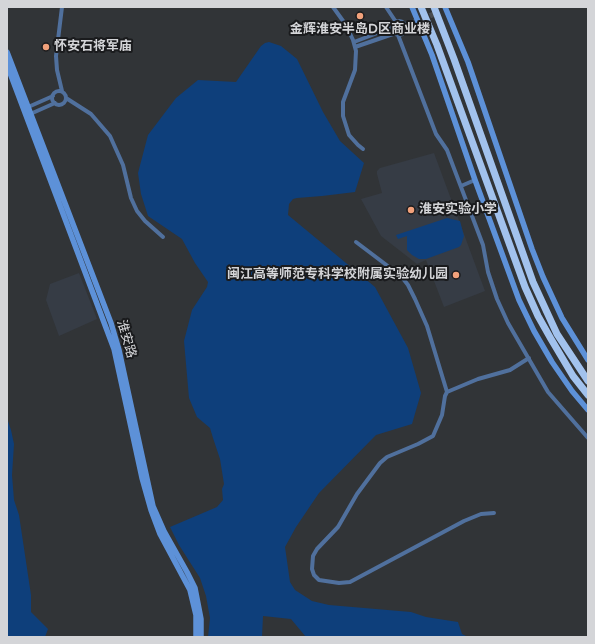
<!DOCTYPE html>
<html>
<head>
<meta charset="utf-8">
<style>
	body { margin:0 }
	#map { position:relative; width:595px; height:644px; overflow:hidden; background:#313437; font-family:"Varela Round",sans-serif }
	canvas { display:block }
	.frame { position:absolute; inset:0; border:8px solid #d4d5d8; pointer-events:none }
</style>
</head>
<body>
<div id="map">
<canvas width="595" height="644"></canvas>
<div class="frame"></div>
</div>
<script>
const g = document.querySelector('canvas').getContext('2d');
g.lineJoin = 'round';
function fill(path, color) {
  g.fillStyle = color;
  g.fill(path, 'evenodd');
}
function shape(rows) {
  const path = new Path2D();
  for (const r of rows) {
    if (r.length === 3) {
      path.moveTo(r[0] + r[2], r[1]);
      path.arc(r[0], r[1], r[2], 0, 2 * Math.PI);
      continue;
    }
    path.moveTo(r[0], r[1]);
    for (let i = 2; i < r.length; i += 2) path.lineTo(r[i], r[i + 1]);
  }
  return path;
}
function strokePath(path, color, width, dash) {
  g.strokeStyle = color;
  g.lineWidth = width;
  g.lineCap = dash ? 'butt' : 'round';
  g.setLineDash(dash || []);
  g.stroke(path);
}
function label(font, color, halo, rows, align = 'center') {
  g.font = font + ' "Varela Round","Noto Sans SC",sans-serif';
  g.lineWidth = 4;
  g.setLineDash([]);
  g.textBaseline = 'middle';
  g.strokeStyle = halo;
  g.fillStyle = color;
  for (const [text, x, y, turn = 0] of rows) {
    g.save();
    g.translate(x, y);
    g.rotate((+turn || 0) * Math.PI / 180);
    g.textAlign = isNaN(turn) ? turn : align;
    if (halo) g.strokeText(text, 0, 0);
    g.fillText(text, 0, 0);
    g.restore();
  }
}
const built = shape([
	[434,153,485,291,444,307,426,260,417,264,381,236,361,199,382,193,377,174,377,171,380,168],
	[79,273,97,319,59,336,46,300,50,284]
]);
const green = shape([
	[269,42,281,46,297,59,323,112,340,141,364,163,355,192,322,196,297,198,293,199,289,204,288,215,375,287,408,348,421,393,412,424,376,435,319,493,296,527,285,547,290,582,295,590,312,601,329,605,411,612,426,617,458,622,462,634,468,637,306,637,291,619,263,616,262,637,208,637,210,618,206,596,200,578,179,545,170,527,217,507,223,500,222,489,224,484,220,459,213,438,210,428,197,417,189,398,184,341,192,310,207,287,208,282,195,263,182,239,148,216,141,194,138,173,148,135,176,98,198,80,236,82,261,46,265,43],
	[447,218,460,221,464,236,461,245,459,247,426,259,419,259,412,255,407,250,407,236,398,239,396,235],
	[7,418,11,430,14,444,12,475,14,500,19,515,31,595,31,612,48,629,45,637,7,637]
]);
const secondaryTunnel = shape([
	[422,19,439,12]
]);
const street = shape([
	[62,7,56,56,57,70,62,91],
	[333,7,346,25,353,40,356,51,355,70,343,102,343,116,349,135,358,145,363,149],
	[386,7,396,22],
	[399,28,7],
	[405,25,418,20],
	[398,35,436,134,447,150,483,245,488,272,497,299,508,323,548,392,588,438],
	[354,42,393,27],
	[355,47,396,33],
	[59,98,7],
	[66,98,91,114,110,136,123,165,131,198,137,211,145,221,163,237],
	[26,108,53,96],
	[28,115,55,103],
	[461,186,475,180],
	[356,242,401,276,408,285,415,299,427,326,447,392,445,396,442,415,433,436,418,444,387,457,380,463,357,494,338,527,317,549,313,556,312,569,314,575,319,580,339,583,350,582,464,521,481,514,494,513],
	[447,392,478,379,510,370,529,358]
]);
const secondary = shape([
	[412,7,432,55,475,180,519,300,534,331,552,362,572,391,588,410],
	[445,7,468,62,532,249,543,277,562,318,588,360],
	[7,52,111,323,119,350,153,506,164,531,187,572,195,588,201,619,201,637],
	[7,65,114,349,142,478,151,510,160,534,190,590,196,615,196,637]
]);
const highway = shape([
	[421,7,437,45,525,287,538,316,551,339,573,376,588,395],
	[434,7,454,59,533,282,557,334,588,381]
]);
const markers = [
	[360,16,4,"#f1a17b"],
	[46,47,4,"#f1a17b"],
	[411,210,4,"#f1a17b"],
	[456,275,4,"#f1a17b"]
];
const poiNames = [
	["金辉淮安半岛D区商业楼",360,30,"center"],
	["怀安石将军庙",54,47],
	["淮安实验小学",419,210],
	["闽江高等师范专科学校附属实验幼儿园",448,275,"right"]
];
const streetNames = [
	["淮安路",126,339,74]
];
fill(built, '#363c45');
fill(green, '#0e3f7b');
strokePath(secondaryTunnel, '#494c4f', 5.5, [5.5, 3]);
strokePath(street, '#50709d', 4);
strokePath(secondary, '#5d91d8', 5.5);
strokePath(highway, '#a2c2ed', 7);
for (const [x, y, r, color] of markers) {
  const dot = new Path2D();
  dot.arc(x, y, r, 0, 2 * Math.PI);
  g.fillStyle = color;
  g.fill(dot);
  strokePath(dot, '#1a1b1d', 1.5);
}
label('bold 13px', '#d4d5d8', '#1a1b1d', poiNames, 'left');
label('13px', '#d4d5d8', '#1a1b1d', streetNames);
</script>
</body>
</html>
